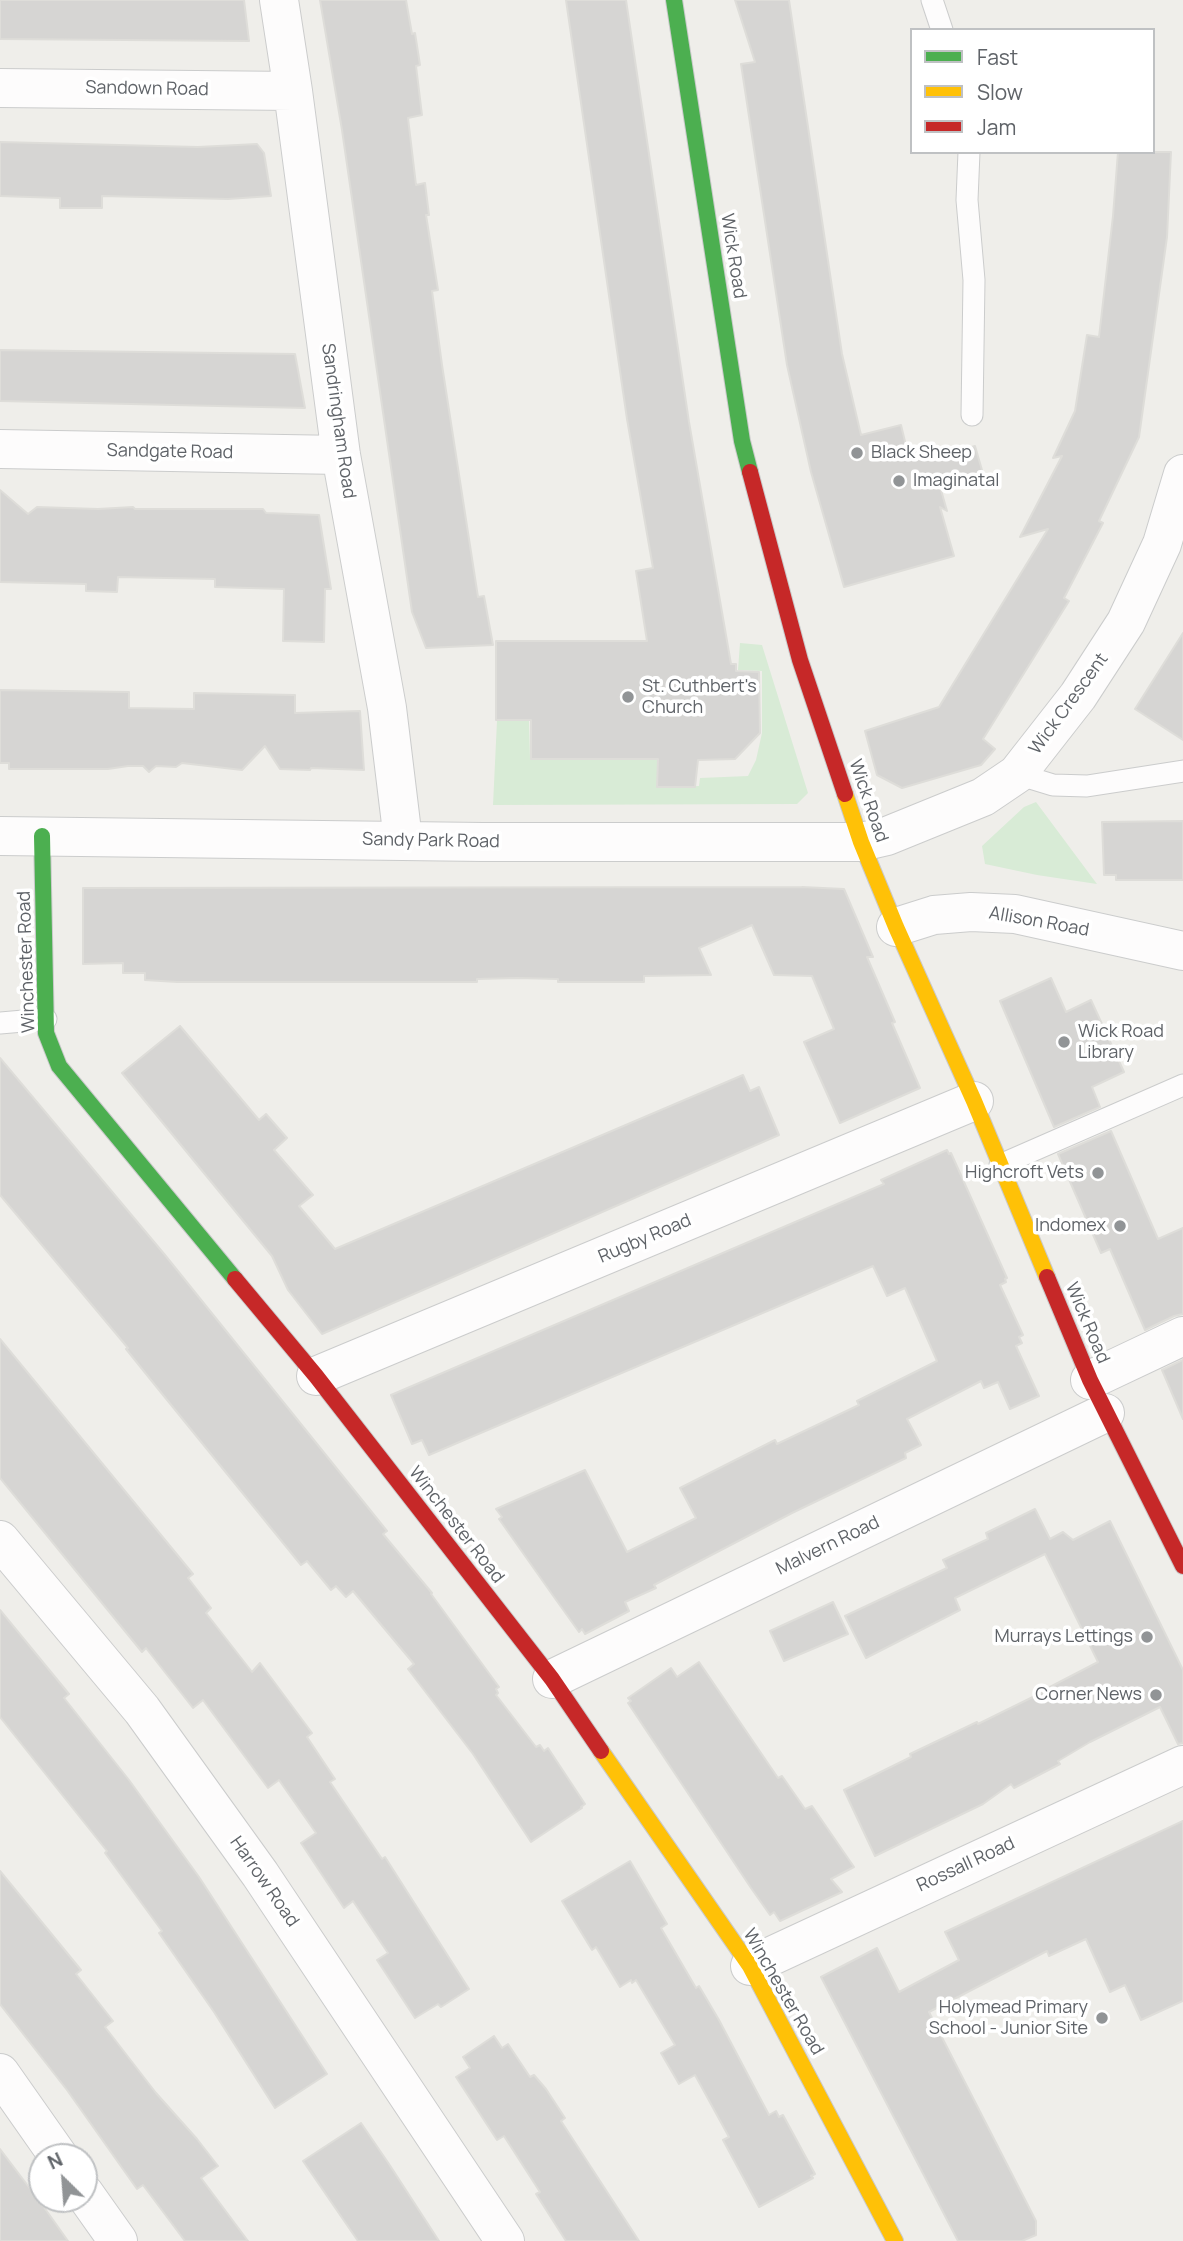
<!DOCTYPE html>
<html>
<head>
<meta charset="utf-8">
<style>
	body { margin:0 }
	#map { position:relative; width:1183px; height:2241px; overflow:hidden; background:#efeeea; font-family:Manrope,sans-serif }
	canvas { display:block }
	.legend { position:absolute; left:910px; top:28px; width:245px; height:126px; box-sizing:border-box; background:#fff; border:2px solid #bfc1c3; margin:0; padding:9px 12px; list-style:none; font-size:21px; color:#5f6368 }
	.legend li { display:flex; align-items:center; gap:14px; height:35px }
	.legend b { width:35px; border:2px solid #bfc1c3 }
	.north { position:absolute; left:28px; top:2143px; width:70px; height:70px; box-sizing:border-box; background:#fff; border:2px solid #bfc1c3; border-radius:50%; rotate:335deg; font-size:19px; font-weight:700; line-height:28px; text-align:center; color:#5f6368 }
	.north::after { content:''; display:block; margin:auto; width:24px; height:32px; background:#919496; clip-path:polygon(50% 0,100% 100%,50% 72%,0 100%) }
</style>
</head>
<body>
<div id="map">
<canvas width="1183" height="2241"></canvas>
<ul class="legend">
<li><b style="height:9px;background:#4caf50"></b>Fast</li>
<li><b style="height:9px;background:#ffc107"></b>Slow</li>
<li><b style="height:9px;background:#c62828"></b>Jam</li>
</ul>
<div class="north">N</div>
</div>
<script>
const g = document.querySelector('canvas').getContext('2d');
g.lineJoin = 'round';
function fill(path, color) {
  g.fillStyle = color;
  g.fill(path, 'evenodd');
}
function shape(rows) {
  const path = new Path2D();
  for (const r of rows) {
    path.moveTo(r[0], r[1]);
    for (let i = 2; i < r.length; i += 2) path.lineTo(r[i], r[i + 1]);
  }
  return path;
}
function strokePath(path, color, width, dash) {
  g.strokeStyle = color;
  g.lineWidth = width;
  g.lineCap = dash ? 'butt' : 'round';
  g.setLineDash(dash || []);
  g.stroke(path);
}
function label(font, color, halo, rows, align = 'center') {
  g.font = font + ' Manrope,sans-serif';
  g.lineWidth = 7;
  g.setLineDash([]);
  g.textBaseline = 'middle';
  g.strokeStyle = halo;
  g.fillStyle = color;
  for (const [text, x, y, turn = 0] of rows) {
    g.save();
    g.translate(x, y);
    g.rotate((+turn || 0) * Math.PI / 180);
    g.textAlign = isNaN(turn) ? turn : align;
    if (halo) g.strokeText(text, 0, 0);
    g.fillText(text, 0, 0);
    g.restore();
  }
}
const green = shape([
	[740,643,762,645,808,793,797,804,493,805,497,721,529,721,530,759,659,758,657,788,699,786,700,778,748,776,756,760,762,733,762,671,738,670],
	[1036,802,1097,884,1037,875,985,864,982,846,1024,807]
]);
const building = shape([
	[0,0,244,0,249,41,0,39,0,0],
	[320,0,406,0,412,34,415,33,420,65,416,66,422,115,408,118,416,185,425,183,429,215,426,215,438,290,432,291,442,365,478,597,484,596,493,645,426,648,412,612,342,130,320,0],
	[566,0,626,0,689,422,731,664,736,664,736,671,759,672,760,733,735,759,698,760,695,787,657,787,658,759,531,759,531,720,496,720,496,641,647,641,636,571,653,568,627,419,566,0],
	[735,0,789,0,842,354,861,435,901,425,909,458,945,448,947,454,975,446,984,477,941,490,947,511,940,507,954,556,844,587,811,472,787,365,741,64,755,62,735,0],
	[0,142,198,147,257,144,264,153,271,196,228,199,102,196,102,208,60,208,60,198,0,196,0,142],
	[1118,152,1171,152,1167,237,1139,437,1099,521,1103,523,1064,598,1069,601,983,739,995,749,981,765,902,788,877,775,865,731,939,707,1048,529,1020,537,1062,456,1053,458,1075,411,1087,335,1099,337,1113,216,1118,152],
	[0,350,295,354,305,408,0,401,0,350],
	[0,490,28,514,37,507,98,509,133,507,135,509,263,509,266,513,319,515,331,589,325,589,324,642,283,641,284,589,215,587,215,579,118,577,117,592,86,591,86,584,0,582,0,490],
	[1183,633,1183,740,1135,709,1183,633],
	[0,690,129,692,129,708,194,709,194,693,295,695,295,713,360,711,364,770,311,768,310,770,280,769,265,746,242,770,182,763,176,767,156,766,149,772,143,766,128,766,108,769,9,769,9,763,0,763,0,690],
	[1183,821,1183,880,1116,880,1116,875,1104,875,1102,822,1183,821],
	[802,887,844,889,873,957,867,957,895,1022,892,1023,920,1088,840,1123,804,1042,834,1029,812,976,774,975,752,925,699,948,711,975,644,976,644,982,558,982,558,979,517,978,477,979,477,982,177,982,145,980,145,973,123,973,123,963,83,964,83,888,802,887],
	[1051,978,1066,1012,1091,1000,1124,1072,1092,1087,1100,1107,1054,1127,1000,1001,1051,978],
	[180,1026,259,1120,266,1114,287,1138,274,1150,313,1195,299,1206,335,1249,743,1075,750,1091,759,1087,779,1135,322,1334,288,1290,272,1256,122,1073,180,1026],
	[0,1058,165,1255,387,1531,383,1534,432,1593,431,1594,499,1687,496,1689,498,1693,496,1695,536,1747,540,1745,544,1751,548,1748,585,1804,581,1807,582,1808,531,1842,473,1754,408,1669,414,1664,353,1591,346,1597,336,1586,331,1590,307,1561,301,1565,159,1390,126,1349,128,1348,0,1195,0,1058],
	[1111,1131,1158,1239,1183,1228,1183,1314,1174,1316,1145,1330,1110,1249,1101,1253,1058,1154,1111,1131],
	[947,1150,949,1154,951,1153,1007,1278,1005,1279,1006,1282,1000,1285,1023,1335,1019,1337,1022,1343,1016,1346,1039,1396,1010,1409,998,1382,984,1388,981,1381,907,1419,921,1445,905,1453,906,1458,792,1513,654,1585,656,1588,625,1602,629,1611,585,1634,582,1629,579,1632,554,1597,499,1519,502,1517,496,1509,585,1470,627,1552,696,1518,680,1488,775,1440,777,1444,859,1405,857,1401,937,1361,905,1288,887,1296,873,1266,429,1455,422,1440,412,1444,391,1395,884,1184,881,1180,947,1150],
	[0,1339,193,1574,188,1578,211,1608,206,1613,252,1672,260,1663,312,1733,307,1737,335,1779,330,1782,382,1859,385,1857,469,1989,441,2007,438,2004,415,2018,377,1960,388,1953,353,1901,344,1908,301,1843,316,1833,279,1780,268,1788,203,1700,193,1708,146,1648,142,1652,0,1478,0,1339],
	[1183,1360,1183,1419,1162,1370,1183,1360],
	[1035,1509,1050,1539,1063,1532,1073,1540,1110,1521,1183,1670,1183,1743,1178,1744,1160,1707,1090,1742,1058,1761,1060,1764,1014,1788,1011,1784,983,1804,875,1856,844,1790,911,1757,910,1754,977,1722,978,1724,1047,1690,1046,1689,1098,1662,1045,1554,955,1598,960,1610,866,1658,845,1616,947,1568,943,1560,988,1539,986,1533,1035,1509],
	[833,1602,848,1634,784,1661,770,1631,833,1602],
	[0,1610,69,1694,64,1698,129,1780,199,1877,327,2074,275,2108,214,2012,159,1933,162,1931,105,1853,107,1851,0,1717,0,1610],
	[699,1662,778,1778,782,1776,805,1809,812,1806,854,1867,831,1879,842,1892,780,1921,774,1912,770,1915,751,1888,628,1703,631,1701,628,1698,671,1668,677,1677,699,1662],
	[1183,1821,1183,2001,1141,2020,1125,1985,1110,1992,1086,1939,1049,1956,1047,1951,929,2012,1036,2221,1036,2235,1022,2241,958,2241,821,1977,877,1948,899,1992,959,1960,945,1932,1183,1821],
	[630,1861,667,1924,661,1928,696,1988,699,1986,719,2020,769,2115,776,2111,779,2117,783,2115,815,2174,811,2176,813,2178,759,2207,723,2140,729,2137,695,2075,679,2084,661,2053,675,2045,636,1980,632,1983,631,1980,620,1987,596,1947,592,1950,562,1901,630,1861],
	[0,1871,81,1970,76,1974,113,2021,105,2027,156,2093,197,2139,218,2166,201,2178,248,2241,185,2241,143,2185,137,2189,67,2090,0,2004,0,1871],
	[494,2036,502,2048,508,2044,530,2077,534,2075,546,2089,565,2118,561,2121,639,2241,566,2241,536,2194,540,2192,504,2136,497,2140,456,2077,470,2068,463,2057,494,2036],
	[361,2123,389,2164,439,2241,358,2241,303,2161,361,2123],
	[0,2149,41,2203,68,2241,0,2241,0,2149]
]);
const lane = shape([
	[932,0,942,30],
	[969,152,967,200,974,280,972,415],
	[1017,774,1053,785,1087,786,1183,771],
	[0,1023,46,1019],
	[1000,1165,1183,1085]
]);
const street = shape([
	[279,0,293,91,341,455,387,708,403,840],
	[0,88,293,91],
	[0,449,341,455],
	[0,836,483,842,861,842,887,836,983,797,1017,774,1078,696,1126,622,1162,544,1183,474],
	[896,927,934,915,971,912,1015,914,1183,951],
	[316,1376,974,1101],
	[1090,1380,1183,1336],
	[0,1540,142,1710,260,1874,505,2241],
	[552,1679,1105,1413],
	[750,1966,1183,1765],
	[0,2073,59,2157],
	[84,2193,118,2241]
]);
const fast = shape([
	[674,0,742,441,750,472],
	[42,836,46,1033,59,1066,235,1279]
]);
const slow = shape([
	[845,794,861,842,896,927,974,1101,1047,1277],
	[601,1751,750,1966,895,2241]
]);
const jam = shape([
	[750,472,800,660,845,794],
	[1047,1277,1090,1380,1183,1566],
	[235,1279,316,1376,552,1679,601,1751]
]);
const markers = [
	[857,453,7,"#919496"],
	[899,481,7,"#919496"],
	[628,697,7,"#919496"],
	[1064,1042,7,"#919496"],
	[1098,1173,7,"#919496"],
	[1120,1226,7,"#919496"],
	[1147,1637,7,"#919496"],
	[1156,1695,7,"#919496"],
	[1102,2018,7,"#919496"]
];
const streetNames = [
	["Sandown Road",147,89,1],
	["Wick Road",733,256,81],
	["Sandringham Road",338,421,82],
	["Sandgate Road",170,452,1],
	["Wick Crescent",1069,704,-54],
	["Wick Road",868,801,71],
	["Sandy Park Road",431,841,1],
	["Allison Road",1039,922,10],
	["Winchester Road",27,962,-92],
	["Rugby Road",645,1239,-23],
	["Wick Road",1087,1323,67],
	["Winchester Road",456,1525,52],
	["Malvern Road",828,1546,-26],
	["Rossall Road",966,1865,-25],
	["Harrow Road",264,1882,55],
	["Winchester Road",783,1992,60]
];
const poiNames = [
	["Black Sheep",871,453,"left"],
	["Imaginatal",913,481,"left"],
	["St. Cuthbert's",642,687,"left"],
	["Church",642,708,"left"],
	["Wick Road",1078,1032,"left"],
	["Library",1078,1053,"left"],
	["Highcroft Vets",1084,1173],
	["Indomex",1106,1226],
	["Murrays Lettings",1133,1637],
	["Corner News",1142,1695],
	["Holymead Primary",1088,2008],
	["School - Junior Site",1088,2029]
];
fill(green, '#d8ebd6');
fill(building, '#d6d5d3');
strokePath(building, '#deddd9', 2);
strokePath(lane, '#cbcccc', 23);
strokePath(street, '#cbcccc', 40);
strokePath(fast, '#cacacb', 18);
strokePath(slow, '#cacacb', 18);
strokePath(jam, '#cacacb', 18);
strokePath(lane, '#fdfcfc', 21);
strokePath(street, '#fdfcfc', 38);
strokePath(fast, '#4caf50', 16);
strokePath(slow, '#ffc107', 16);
strokePath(jam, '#c62828', 16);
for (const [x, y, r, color] of markers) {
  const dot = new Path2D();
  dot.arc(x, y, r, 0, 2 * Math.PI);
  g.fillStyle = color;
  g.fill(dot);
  strokePath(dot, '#fff', 2.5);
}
label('18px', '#5f6368', '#fff', streetNames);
label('18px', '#5f6368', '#fff', poiNames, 'right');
</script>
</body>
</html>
